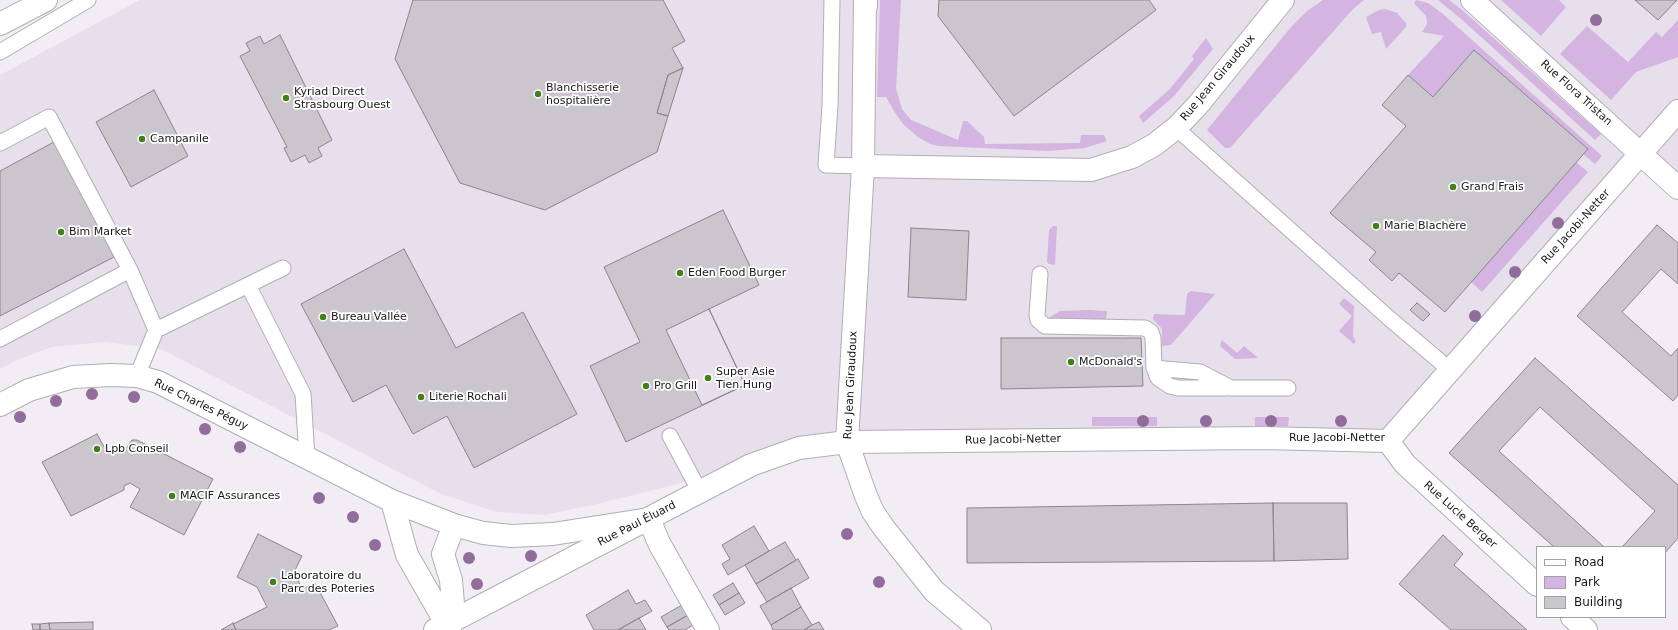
<!DOCTYPE html>
<html>
<head>
<meta charset="utf-8">
<style>
	body { margin:0 }
	#map { position:relative; width:1678px; height:630px; overflow:hidden; background:#f2edf4; font-family:"DejaVu Sans",sans-serif }
	canvas { display:block }
	.legend { position:absolute; left:1536px; top:546px; width:130px; height:72px; box-sizing:border-box; background:#fff; border:1px solid #a3a2a3; margin:0; padding:5px 7px; list-style:none; font-size:12px; color:#191719 }
	.legend li { display:flex; align-items:center; gap:8px; height:20px }
	.legend b { width:20px; border:1px solid #a3a2a3 }
</style>
</head>
<body>
<div id="map">
<canvas width="1678" height="630"></canvas>
<ul class="legend">
<li><b style="height:5px;background:#fff"></b>Road</li>
<li><b style="height:11px;background:#d4b4e1"></b>Park</li>
<li><b style="height:11px;background:#cbc6cd"></b>Building</li>
</ul>
</div>
<script>
const g = document.querySelector('canvas').getContext('2d');
g.lineJoin = 'round';
function fill(path, color) {
  g.fillStyle = color;
  g.fill(path, 'evenodd');
}
function shape(rows) {
  const path = new Path2D();
  for (const r of rows) {
    path.moveTo(r[0], r[1]);
    for (let i = 2; i < r.length; i += 2) path.lineTo(r[i], r[i + 1]);
  }
  return path;
}
function strokePath(path, color, width, dash) {
  g.strokeStyle = color;
  g.lineWidth = width;
  g.lineCap = dash ? 'butt' : 'round';
  g.setLineDash(dash || []);
  g.stroke(path);
}
function label(font, color, halo, rows, align = 'center') {
  g.font = font + ' "DejaVu Sans",sans-serif';
  g.lineWidth = 3.5;
  g.setLineDash([]);
  g.textBaseline = 'middle';
  g.strokeStyle = halo;
  g.fillStyle = color;
  for (const [text, x, y, turn = 0] of rows) {
    g.save();
    g.translate(x, y);
    g.rotate((+turn || 0) * Math.PI / 180);
    g.textAlign = isNaN(turn) ? turn : align;
    if (halo) g.strokeText(text, 0, 0);
    g.fillText(text, 0, 0);
    g.restore();
  }
}
const built = shape([
	[140,0,1678,0,1678,193,1642,154,1388,441,847,442,593,505,544,515,497,512,441,494,161,349,105,342,52,347,17,360,0,369,0,75]
]);
const green = shape([
	[880,0,901,0,896,89,902,109,911,120,958,140,963,121,967,121,984,137,985,144,1080,143,1081,135,1104,135,1107,141,1085,148,1049,151,939,146,930,144,918,137,903,124,894,111,886,97,877,97],
	[1323,0,1364,0,1353,9,1230,148,1225,148,1207,130,1291,27,1307,11],
	[1416,0,1428,3,1443,14,1602,156,1595,164,1583,154,1433,97,1408,75,1444,36,1422,32,1427,24,1427,20,1426,16,1414,3],
	[1438,0,1449,0,1461,9,1601,134,1595,140,1460,18],
	[1501,0,1559,0,1566,7,1541,36],
	[1385,9,1397,13,1406,23,1406,27,1386,49,1381,32,1372,34,1366,17,1379,10],
	[1678,20,1678,57,1636,72,1611,100,1560,54,1587,26,1628,62,1656,32,1662,37],
	[1206,38,1213,49,1173,97,1143,123,1139,116,1170,89,1194,59,1192,56],
	[1576,162,1588,172,1482,292,1471,282],
	[1053,226,1057,226,1055,265,1049,264,1047,262,1049,230],
	[1191,291,1215,294,1171,345,1162,346,1162,329,1153,319,1154,314,1185,315,1187,294],
	[1344,298,1354,306,1353,337,1356,341,1354,344,1339,331,1352,316,1339,304],
	[1089,310,1107,311,1106,319,1049,319,1050,317,1060,311],
	[1222,340,1237,353,1244,346,1258,358,1235,359,1220,346],
	[1092,417,1157,417,1157,426,1092,426],
	[1255,417,1289,417,1288,426,1255,426]
]);
const building = shape([
	[413,0,663,0,685,41,672,48,683,68,668,75,657,113,668,116,657,152,545,210,460,183,395,59,413,0],
	[939,0,1149,0,1156,10,1014,116,938,16,939,0],
	[1635,0,1677,0,1658,20,1635,0],
	[280,35,332,140,318,148,322,156,309,163,305,155,291,162,284,148,287,147,240,56,250,51,246,43,260,36,264,44,280,35],
	[1474,50,1588,149,1445,312,1399,273,1392,281,1369,260,1376,252,1330,213,1406,126,1382,105,1408,75,1433,97,1474,50],
	[683,68,668,116,657,113,668,75,683,68],
	[154,90,188,156,131,187,96,122,154,90],
	[54,142,114,257,0,316,0,171,54,142],
	[723,210,759,285,709,309,745,385,626,442,590,366,640,342,604,267,723,210],
	[1657,225,1678,243,1678,284,1661,269,1622,312,1671,356,1678,348,1678,395,1673,401,1577,316,1657,225],
	[911,228,969,231,966,300,908,297,911,228],
	[404,249,456,348,523,312,577,414,474,468,447,416,413,434,386,385,353,402,301,304,404,249],
	[1417,303,1430,314,1423,321,1410,310,1417,303],
	[709,309,745,385,702,405,666,330,709,309],
	[1001,338,1141,338,1143,386,1001,389,1001,338],
	[1535,358,1678,485,1678,538,1665,553,1665,547,1622,547,1655,511,1540,407,1499,451,1604,547,1554,547,1449,453,1535,358],
	[97,434,108,454,123,446,125,448,127,447,132,440,137,440,213,479,184,535,130,507,140,489,130,483,124,486,124,490,71,516,42,462,97,434],
	[1273,503,1274,561,967,563,967,508,1273,503],
	[1273,503,1347,503,1348,559,1274,561,1273,503],
	[754,526,769,551,728,575,722,564,730,559,722,545,754,526],
	[258,534,302,556,294,572,302,589,315,583,338,626,329,630,236,630,233,624,267,607,257,587,237,577,258,534],
	[1443,535,1463,554,1454,565,1527,630,1451,630,1399,584,1443,535],
	[785,542,796,560,756,584,745,565,785,542],
	[798,559,809,578,767,602,756,584,798,559],
	[733,583,739,593,719,605,713,595,733,583],
	[791,588,801,607,771,625,760,606,791,588],
	[628,590,636,604,645,600,652,611,618,630,594,630,586,615,628,590],
	[739,593,745,603,725,615,719,605,739,593],
	[682,605,688,615,667,627,661,617,682,605],
	[801,607,812,625,804,630,773,630,771,625,801,607],
	[688,615,693,625,685,630,669,630,667,627,688,615],
	[639,618,646,630,618,630,639,618],
	[93,622,93,630,50,630,49,623,93,622],
	[819,622,824,630,804,630,812,625,819,622],
	[49,623,50,630,40,630,40,624,49,623],
	[233,623,236,630,221,630,233,623],
	[32,624,40,624,40,630,33,630,32,624]
]);
const service = shape([
	[832,0,830,106,826,165,863,166],
	[0,52,88,0],
	[1176,128,1390,319,1449,369],
	[0,143,49,117,130,270],
	[1040,274,1037,315,1038,320,1045,326,1145,328,1151,332,1153,338,1154,368,1200,372,1231,388,1288,388],
	[248,285,303,394,307,458],
	[0,339,130,270,156,330],
	[1154,368,1158,378,1170,386,1178,388,1226,388],
	[137,376,156,330,283,268],
	[670,436,700,492]
]);
const minor = shape([
	[1472,0,1678,188],
	[863,166,1091,170,1132,157,1154,145,1176,128,1197,106,1283,0],
	[0,405,29,390,73,377,111,375,137,376,158,382,392,501,454,525,483,533,511,536,553,534,649,519,659,543,708,630],
	[1388,441,1678,111],
	[1388,441,1405,464,1537,585],
	[847,442,1262,438,1388,441],
	[392,501,407,555,450,630],
	[1572,617,1586,630],
	[446,624,453,604,451,580,443,554,454,525]
]);
const tertiary = shape([
	[865,0,863,166,847,442,866,496,873,512,884,528,934,591,980,630],
	[435,630,751,465,799,448,847,442]
]);
const trunk = shape([
	[866,6,866,0],
	[0,24,46,0]
]);
const trees = [
	[1596,20],
	[1558,223],
	[1515,272],
	[1475,316],
	[92,394],
	[134,397],
	[56,401],
	[20,417],
	[1143,421],
	[1206,421],
	[1271,421],
	[1341,421],
	[205,429],
	[240,447],
	[319,498],
	[353,517],
	[847,534],
	[375,545],
	[531,556],
	[469,558],
	[879,582],
	[477,584]
];
const markers = [
	[538,94,4,"#437f1b"],
	[286,98,4,"#437f1b"],
	[142,139,4,"#437f1b"],
	[1453,187,4,"#437f1b"],
	[1376,226,4,"#437f1b"],
	[61,232,4,"#437f1b"],
	[680,273,4,"#437f1b"],
	[323,317,4,"#437f1b"],
	[1071,362,4,"#437f1b"],
	[708,378,4,"#437f1b"],
	[646,386,4,"#437f1b"],
	[421,397,4,"#437f1b"],
	[97,449,4,"#437f1b"],
	[172,496,4,"#437f1b"],
	[273,582,4,"#437f1b"]
];
const streetNames = [
	["Rue Jean Giraudoux",1218,78,-50],
	["Rue Flora Tristan",1576,93,42],
	["Rue Jacobi-Netter",1576,227,-48],
	["Rue Jean Giraudoux",851,385,-87],
	["Rue Charles Péguy",201,405,26],
	["Rue Jacobi-Netter",1337,438],
	["Rue Jacobi-Netter",1013,440,-1],
	["Rue Lucie Berger",1460,515,42],
	["Rue Paul Éluard",637,524,-27]
];
const poiNames = [
	["Blanchisserie",546,88],
	["hospitalière",546,101],
	["Kyriad Direct",294,92],
	["Strasbourg Ouest",294,105],
	["Campanile",150,139],
	["Grand Frais",1461,187],
	["Marie Blachère",1384,226],
	["Bim Market",69,232],
	["Eden Food Burger",688,273],
	["Bureau Vallée",331,317],
	["McDonald's",1079,362],
	["Super Asie",716,372],
	["Tien Hung",716,385],
	["Pro Grill",654,386],
	["Literie Rochali",429,397],
	["Lpb Conseil",105,449],
	["MACIF Assurances",180,496],
	["Laboratoire du",281,576],
	["Parc des Poteries",281,589]
];
fill(built, '#e8dfec');
fill(green, '#d4b4e1');
fill(building, '#cbc6cd');
strokePath(building, '#8a868c', 1);
strokePath(service, '#b2adb4', 17);
strokePath(minor, '#b2adb4', 24);
strokePath(tertiary, '#b2adb4', 24);
strokePath(trunk, '#b2adb4', 24);
strokePath(service, '#fff', 15);
strokePath(minor, '#fff', 22);
strokePath(tertiary, '#fff', 22);
strokePath(trunk, '#fff', 22);
g.fillStyle = '#916d9b';
for (const [x, y] of trees) {
  g.beginPath();
  g.arc(x, y, 6, 0, 2 * Math.PI);
  g.fill();
}
for (const [x, y, r, color] of markers) {
  const dot = new Path2D();
  dot.arc(x, y, r, 0, 2 * Math.PI);
  g.fillStyle = color;
  g.fill(dot);
  strokePath(dot, '#fff', 1.5);
}
label('11px', '#191719', '#fff', streetNames);
label('11px', '#191719', '#fff', poiNames, 'left');
</script>
</body>
</html>
